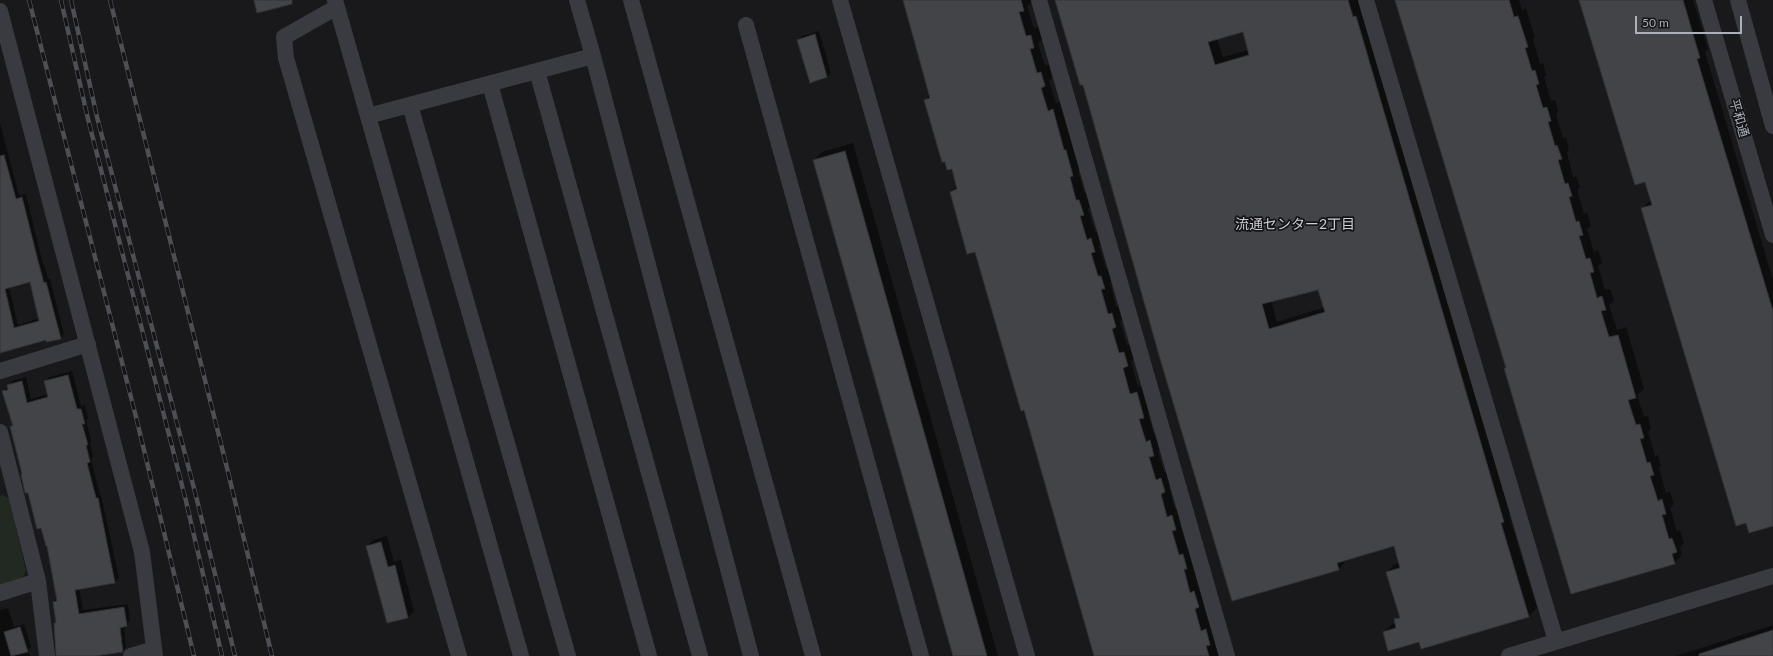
<!DOCTYPE html>
<html>
<head>
<meta charset="utf-8">
<style>
	body { margin:0 }
	#map { position:relative; width:1773px; height:656px; overflow:hidden; background:#19191b; font-family:Lato,sans-serif }
	canvas { display:block }
	.scale { position:absolute; left:1635px; top:16px; width:107px; height:18px; box-sizing:border-box; border:2px solid #acb0bb; border-top:0; padding-left:5px; font-size:12px; line-height:14px; white-space:nowrap; color:#acb0bb; -webkit-text-stroke:3px #141416; paint-order:stroke }
</style>
</head>
<body>
<div id="map">
<canvas width="1773" height="656"></canvas>
<div class="scale">50 m</div>
</div>
<script>
const g = document.querySelector('canvas').getContext('2d');
g.lineJoin = 'round';
function fill(path, color) {
  g.fillStyle = color;
  g.fill(path, 'evenodd');
}
function shape(rows) {
  const path = new Path2D();
  for (const r of rows) {
    path.moveTo(r[0], r[1]);
    for (let i = 2; i < r.length; i += 2) path.lineTo(r[i], r[i + 1]);
  }
  return path;
}
function strokePath(path, color, width, dash) {
  g.strokeStyle = color;
  g.lineWidth = width;
  g.lineCap = dash ? 'butt' : 'round';
  g.setLineDash(dash || []);
  g.stroke(path);
}
function label(font, color, halo, rows, align = 'center') {
  g.font = font + ' Lato,"Noto Sans JP",sans-serif';
  g.lineWidth = 3.5;
  g.setLineDash([]);
  g.textBaseline = 'middle';
  g.strokeStyle = halo;
  g.fillStyle = color;
  for (const [text, x, y, turn = 0] of rows) {
    g.save();
    g.translate(x, y);
    g.rotate((+turn || 0) * Math.PI / 180);
    g.textAlign = isNaN(turn) ? turn : align;
    if (halo) g.strokeText(text, 0, 0);
    g.fillText(text, 0, 0);
    g.restore();
  }
}
const green = shape([
	[3,495,9,498,26,571,22,578,0,585,0,496]
]);
const shadow = shape([
	[904,0,1031,0,1032,2,1027,6,1034,28,1039,27,1042,39,1038,43,1045,66,1049,65,1052,77,1049,81,1056,103,1061,102,1081,167,1078,170,1084,193,1087,192,1091,206,1088,209,1095,232,1099,231,1102,243,1099,246,1106,269,1109,268,1112,280,1110,282,1116,307,1120,306,1124,318,1120,322,1127,345,1132,344,1136,357,1131,361,1138,387,1145,385,1152,409,1148,413,1154,434,1158,433,1162,447,1158,451,1164,472,1169,471,1173,483,1169,487,1175,509,1180,508,1183,521,1180,524,1187,547,1191,546,1207,598,1203,602,1209,623,1214,622,1219,656,1095,656,1025,409,976,250,951,192,957,185,952,167,925,100,930,94],
	[1057,0,1358,0,1512,513,1509,515,1537,608,1529,616,1422,648,1419,641,1384,632,1392,624,1396,623,1395,620,1400,615,1387,572,1395,564,1400,563,1395,545,1346,560,1339,569,1084,83],
	[1244,31,1249,50,1223,57,1217,38],
	[1319,289,1325,307,1277,322,1271,301],
	[1397,0,1519,0,1522,10,1526,8,1535,38,1533,40,1540,64,1543,63,1546,75,1544,77,1551,101,1555,100,1558,112,1556,114,1563,138,1566,137,1569,150,1567,153,1573,177,1576,176,1580,187,1577,190,1584,214,1587,213,1591,226,1587,229,1594,252,1598,250,1602,263,1598,266,1605,290,1610,289,1614,301,1609,305,1617,330,1626,327,1644,389,1637,395,1644,417,1648,416,1651,429,1648,432,1655,456,1658,455,1661,466,1659,468,1666,493,1670,492,1674,504,1670,508,1677,531,1680,530,1684,543,1680,547,1682,555,1674,563,1572,593],
	[1581,0,1693,0,1708,49,1705,52,1773,280,1773,525,1642,208,1651,200],
	[819,31,831,73,827,77,798,40,802,36],
	[0,123,19,196,26,194,41,256,48,279,50,279,64,334,60,338,46,339,0,353],
	[30,281,40,318,18,325,9,287],
	[853,143,998,656,954,656,814,160,822,152],
	[72,371,81,406,85,405,88,419,86,420,91,440,90,442,93,457,91,460,100,495,101,495,119,578,115,582,79,588,83,610,128,604,130,621,124,626,126,647,122,651,92,656,57,656,55,624,57,622,54,602,57,598,48,545,22,474,23,473,11,427,13,424,3,392,12,381,26,377,31,399,48,394,45,381,49,377],
	[387,536,394,562,401,560,414,611,408,617,387,622,367,546,373,540],
	[8,608,14,627,24,624,31,647,28,650,30,656,0,656,0,610],
	[1773,625,1773,656,1676,656]
]);
const building = shape([
	[254,0,292,0,292,4,257,13,254,0],
	[903,0,1021,0,1024,11,1019,12,1026,36,1031,35,1034,48,1030,49,1037,73,1041,72,1045,86,1041,88,1048,111,1053,109,1064,150,1066,150,1073,176,1070,177,1076,200,1079,200,1084,215,1080,216,1087,240,1091,238,1095,252,1091,253,1098,276,1101,276,1105,289,1101,289,1108,314,1112,313,1116,327,1112,329,1119,353,1124,352,1128,366,1123,368,1130,394,1137,392,1144,418,1139,419,1146,442,1150,440,1154,456,1149,457,1156,480,1161,478,1165,492,1161,494,1167,517,1172,515,1176,530,1172,531,1179,555,1183,554,1187,569,1184,569,1190,593,1194,591,1199,607,1195,609,1201,631,1206,629,1210,645,1206,646,1209,656,1094,656,1024,410,1021,411,975,252,967,254,950,192,957,189,952,169,947,170,945,162,942,162,924,100,930,98,903,0],
	[1055,0,1348,0,1353,17,1356,16,1504,522,1501,523,1529,617,1421,649,1419,642,1388,651,1383,632,1396,628,1394,619,1400,618,1386,572,1400,568,1394,546,1337,563,1339,570,1232,601,1159,355,1083,85,1080,85,1055,0],
	[1243,32,1249,55,1215,65,1208,42,1243,32],
	[1318,290,1325,312,1269,329,1262,304,1318,290],
	[1395,0,1509,0,1514,17,1518,16,1528,47,1525,48,1532,71,1535,70,1539,84,1536,85,1543,108,1547,107,1551,121,1548,122,1555,146,1557,145,1562,159,1558,160,1565,184,1568,183,1572,196,1569,197,1576,222,1579,221,1583,235,1579,236,1586,259,1590,258,1594,272,1590,273,1597,298,1602,296,1606,310,1601,311,1609,337,1618,335,1636,398,1628,400,1636,425,1640,424,1644,438,1640,439,1647,463,1650,462,1654,475,1650,476,1658,501,1662,499,1666,514,1662,515,1669,539,1672,538,1677,552,1672,554,1675,564,1571,594,1504,368,1506,368,1395,0],
	[1579,0,1683,0,1700,58,1697,59,1773,311,1773,526,1749,533,1746,523,1736,526,1641,208,1652,205,1645,182,1635,185,1579,0],
	[815,34,827,77,810,83,797,40,815,34],
	[845,151,987,656,953,656,813,160,845,151],
	[4,155,16,199,22,197,38,261,44,283,46,282,61,339,46,342,46,340,0,353,0,156,4,155],
	[30,282,39,321,14,328,5,289,30,282],
	[68,375,77,409,81,409,85,424,82,424,88,445,86,445,90,462,87,463,96,498,98,498,115,583,75,590,79,614,124,607,127,626,120,628,123,652,95,656,56,656,54,623,56,623,53,602,57,601,47,546,46,546,41,528,37,529,28,493,25,493,21,474,22,474,10,426,13,426,2,391,8,390,7,385,22,381,27,403,48,397,44,381,68,375],
	[381,542,388,567,395,565,408,618,387,623,366,546,381,542],
	[20,627,28,652,11,656,4,632,20,627],
	[1773,630,1773,656,1699,656,1699,654,1773,630]
]);
const minor = shape([
	[335,0,368,116,593,56,577,0],
	[631,0,813,656],
	[840,0,1027,656],
	[1039,0,1227,656],
	[1366,0,1556,641],
	[1704,0,1773,235],
	[1738,0,1773,126],
	[337,7,284,37,286,58,459,656],
	[0,11,142,552,155,656],
	[746,25,921,656],
	[593,56,751,656],
	[537,71,700,656],
	[490,84,649,656],
	[410,105,568,656],
	[368,116,521,656],
	[0,371,88,344],
	[0,432,38,581,47,656],
	[0,593,38,581],
	[131,656,154,649],
	[1509,656,1773,576]
]);
const rail = shape([
	[29,0,135,413,194,656],
	[61,0,88,119,186,501,222,656],
	[71,0,97,117,196,496,235,656],
	[110,0,228,472,272,656]
]);
const streetNames = [
	["平和通",1739,118,74]
];
const neighbourhoodNames = [
	["流通センター2丁目",1295,224]
];
fill(green, '#212922');
fill(shadow, '#0007');
fill(building, '#434448');
strokePath(building, '#333337', 1);
strokePath(minor, '#3a3b40', 16);
strokePath(rail, '#4d4f55', 4.5);
strokePath(rail, '#141416', 3, [9]);
label('13px', '#acb0bb', '#141416', streetNames);
label('14px', '#cdcfd7', '#141416', neighbourhoodNames);
</script>
</body>
</html>
